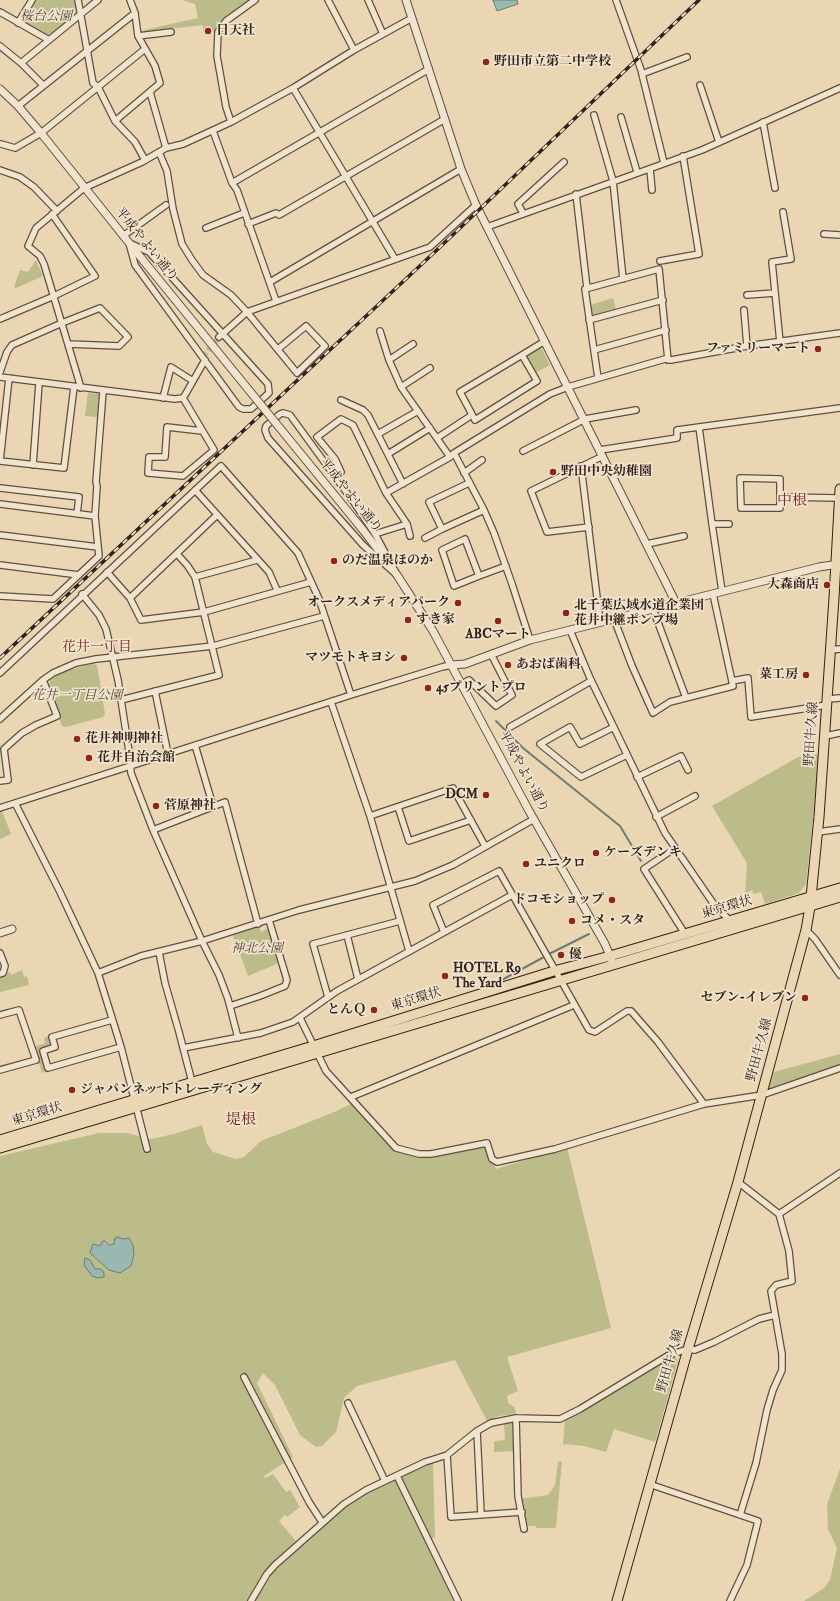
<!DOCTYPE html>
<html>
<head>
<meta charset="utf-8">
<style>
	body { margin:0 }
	canvas { display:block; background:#ead6b3 }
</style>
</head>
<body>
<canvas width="840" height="1601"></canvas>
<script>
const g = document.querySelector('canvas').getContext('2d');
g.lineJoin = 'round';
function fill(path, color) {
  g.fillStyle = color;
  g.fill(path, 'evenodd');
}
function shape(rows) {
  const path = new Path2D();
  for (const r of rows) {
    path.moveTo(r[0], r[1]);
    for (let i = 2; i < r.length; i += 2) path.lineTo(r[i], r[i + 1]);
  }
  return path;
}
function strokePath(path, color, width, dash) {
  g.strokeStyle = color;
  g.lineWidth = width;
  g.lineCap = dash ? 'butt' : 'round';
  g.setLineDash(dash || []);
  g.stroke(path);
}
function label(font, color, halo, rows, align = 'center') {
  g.font = font + ' "IM FELL Double Pica","Noto Serif JP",serif';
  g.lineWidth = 3.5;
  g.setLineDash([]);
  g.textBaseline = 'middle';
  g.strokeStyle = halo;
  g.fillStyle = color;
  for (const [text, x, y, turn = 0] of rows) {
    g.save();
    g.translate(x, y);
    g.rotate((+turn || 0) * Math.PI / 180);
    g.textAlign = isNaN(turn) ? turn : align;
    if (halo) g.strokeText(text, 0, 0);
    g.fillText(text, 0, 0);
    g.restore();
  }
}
const green = shape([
	[34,0,76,0,77,8,75,15,49,37,23,23,22,20],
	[182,0,251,0,218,24,215,32,203,33,203,25,142,32,144,30,198,18,195,4],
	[36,260,43,276,16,288,14,287,20,270,28,272],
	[613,298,616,310,593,316,591,315,590,305],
	[541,347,550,365,535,373,526,358,527,355],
	[88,393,99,394,99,396,98,417,85,416],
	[92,664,97,665,105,714,103,717,66,727,62,726,49,687,50,680,62,672],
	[820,754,806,884,799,893,765,904,761,892,754,894,752,890,745,894,747,863,712,806,798,757],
	[2,811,11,834,0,839,0,812],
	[259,926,261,932,268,928,279,963,248,976,233,935],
	[22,970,24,977,27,976,29,985,0,992,0,976,10,972,11,975],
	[48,1036,51,1044,50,1047,41,1050,48,1071,42,1073,34,1047,45,1043,44,1038],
	[840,1054,840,1073,766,1097,774,1072],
	[353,1103,387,1143,396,1150,408,1154,485,1146,496,1169,567,1147,611,1328,507,1357,518,1391,507,1396,508,1403,514,1407,516,1412,515,1414,499,1416,487,1421,455,1360,357,1386,344,1398,336,1432,322,1446,316,1447,300,1435,275,1385,263,1373,257,1383,293,1457,264,1476,265,1478,273,1474,286,1492,290,1490,300,1507,287,1517,285,1515,279,1521,296,1541,269,1567,262,1576,248,1601,0,1601,0,1156,99,1133,127,1133,151,1139,174,1134,202,1125,207,1144,213,1152,236,1159,244,1157,261,1141,332,1113],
	[675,1356,678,1361,655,1442,614,1429,606,1452,584,1446,563,1444,565,1419,668,1359],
	[512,1422,514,1424,514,1451,494,1452,494,1441,505,1440,504,1424],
	[562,1461,556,1528,536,1528,536,1526,525,1526,520,1499,548,1495,555,1485,558,1462],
	[433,1462,435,1538,428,1538,399,1478],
	[840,1469,840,1601,804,1601,824,1588,830,1580,837,1548,828,1529,827,1504],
	[396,1479,453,1601,255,1601,272,1574,313,1533,340,1510,364,1495]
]);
const water = shape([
	[493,0,517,0,518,4,497,11,493,0],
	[118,1237,122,1239,129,1238,133,1245,134,1254,131,1266,120,1273,109,1270,90,1253,93,1244,100,1246,103,1241,105,1241,109,1245,111,1245,114,1244,115,1238,118,1237],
	[85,1258,90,1260,95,1269,100,1269,103,1271,104,1274,104,1277,98,1278,92,1276,84,1265,85,1258]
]);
const stream = shape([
	[496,721,523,748,620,826,641,861],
	[549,954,589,934],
	[498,982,544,957]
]);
const minorTunnel = shape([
	[203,357,219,337]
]);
const minor = shape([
	[78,0,93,83,98,87,115,121,135,142,145,160],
	[328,0,354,50],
	[368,0,383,34],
	[616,0,641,70,664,163],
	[0,12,49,40],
	[18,23,32,0],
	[138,36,171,32],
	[0,46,21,63,43,85],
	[21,63,98,0],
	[642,74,687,57],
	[700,85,719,142],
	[293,88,395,259],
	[150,92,166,148],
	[18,106,135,13],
	[594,115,613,181,623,279],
	[621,117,637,172],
	[115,121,160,83,155,66,138,36,135,13,130,0],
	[231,122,226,107,217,56,218,32,226,21,255,0],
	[763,122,775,188],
	[213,131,232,183,237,190,276,301],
	[1,144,15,148,41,133,145,49],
	[159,152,167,171,173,209,182,244,192,260,203,275,231,295,247,312,297,373,325,346,306,326,278,349],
	[650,169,652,190],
	[0,170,20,177,34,187,57,211],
	[232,183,429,69],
	[576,194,587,288],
	[523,213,518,204,564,162],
	[248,224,276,213,279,215,445,119],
	[487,227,702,150,840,88],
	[206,228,244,213],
	[824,234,840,235],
	[123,236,166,205],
	[129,243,149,252,268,384,269,393,251,409,243,409,239,407,135,265,129,243],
	[660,261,699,254,683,156],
	[270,282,461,169],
	[747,295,775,293],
	[744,310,747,346],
	[0,319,54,296,95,276,52,214],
	[589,320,663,300],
	[380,331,389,360,401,387,450,457],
	[219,337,247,312,430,247,476,205],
	[780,342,772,262,791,259,783,212],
	[594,350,666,330],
	[522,355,537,381,475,420,460,392,522,355,545,341],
	[389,360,413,344],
	[0,372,7,352,12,345,62,323,100,308,128,337,119,346,68,344],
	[0,377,175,399,183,398,185,395,205,360],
	[9,378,0,461,64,468,74,387],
	[598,378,585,289,659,269,668,360],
	[401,387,430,368],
	[81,388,44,264,40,256,28,246,36,228,84,188,142,162,166,148,183,144,231,122,293,88,354,50,412,18],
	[163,398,171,367,193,381],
	[183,398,214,450,183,476,148,473,149,457,165,457,167,427,202,431],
	[341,400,363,410,368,415,403,484],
	[283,413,290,415,355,504,375,534,397,575,363,545,268,438,265,430,266,426,280,414,283,413],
	[699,427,712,524,722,591],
	[378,434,418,411],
	[437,438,472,415],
	[600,450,677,438,677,430,840,408],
	[523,451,585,419,636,410],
	[454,453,484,510,494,533,512,584,530,640],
	[388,454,430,428],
	[33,465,39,383],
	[581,466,600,622],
	[464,473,482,460],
	[335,476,341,472,335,459,317,437,341,419,353,425,386,493,407,524,410,536],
	[469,483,429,502,442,529,484,510],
	[0,488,79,497,77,514],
	[195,490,269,572,277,590],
	[386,493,450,457,454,453,550,394,568,387,665,359,671,360,747,346,840,333],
	[780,497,780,479,740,478,741,508,780,508,780,497,839,498],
	[0,504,95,516],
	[712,524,729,524],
	[589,527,547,532,531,491,603,456],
	[375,534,407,524],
	[0,535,98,547],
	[425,538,442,529],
	[647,544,684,536],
	[0,565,79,575],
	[107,572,130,598,141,620,204,612,311,582],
	[479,576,465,539,442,550,454,586,479,576,506,566],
	[195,577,257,560],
	[82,594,99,615,106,629,118,680,130,758,131,773,153,830,202,941,219,975,228,999,238,1038],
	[0,596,53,599,99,556,95,516,97,486,96,482,103,391],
	[130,598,217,515],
	[653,609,686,698],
	[614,619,632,666,653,713,670,702,733,686,713,594],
	[570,630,590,678,665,833,713,903,730,921],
	[831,650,840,649],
	[0,673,221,466,298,553,319,599,351,695],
	[732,681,748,678,751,717,827,705],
	[462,684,469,680,496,706,512,695,491,654],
	[155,691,168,754],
	[828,699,840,698],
	[121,700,219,675,195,577,187,565,177,554],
	[331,702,370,816,409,951],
	[0,719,43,680,53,673,76,663,96,659,213,646,324,616],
	[510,727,591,681],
	[614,727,580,744,570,727,540,744,581,777,627,755],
	[825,736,840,733],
	[195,745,213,806],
	[637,777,681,756,688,770],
	[0,781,8,780,4,749,22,733,36,725,57,716,43,680],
	[15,803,60,892,98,973,121,1047,147,1149],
	[398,807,409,841,471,820],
	[0,808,351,695,442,667,451,665],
	[370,816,453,788,485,846],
	[656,817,695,796],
	[153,830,225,802,258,924],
	[818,832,840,829],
	[675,848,644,869,685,934],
	[806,930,815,939,840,975],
	[444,932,433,905,499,871,589,1030,595,1032,627,1011,631,1011,658,1042,704,1104],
	[347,935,358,979],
	[159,952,165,983,179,1032,192,1082],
	[0,953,5,966,3,973,0,974],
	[98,973,141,956,202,941,299,910,415,881,453,865,534,819],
	[328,997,313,944,400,921],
	[230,1006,260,996,285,986,287,980,269,920],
	[0,1015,19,1010,36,1060,0,1070],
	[300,1018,326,1071,396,1148,419,1154,431,1154,487,1143,492,1159,497,1162,555,1149,704,1104,762,1095,840,1068],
	[112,1020,52,1037,55,1047,43,1051,48,1068,121,1047],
	[183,1048,261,1033,293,1022,337,991,512,895],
	[351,1097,574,1005],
	[738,1182,779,1214,789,1251,792,1281,776,1285,771,1291,782,1354,782,1370,773,1390,767,1410,756,1463,740,1515],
	[779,1214,840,1173],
	[244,1377,309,1502,322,1522],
	[348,1403,385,1481],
	[516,1418,518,1496,524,1529],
	[477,1431,481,1514],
	[447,1455,451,1517,522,1512],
	[397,1476,458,1601],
	[649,1484,758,1521,747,1565,730,1601],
	[251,1601,267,1574,275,1565,344,1504,366,1490,425,1462,447,1455,477,1431,491,1423,516,1418,560,1419,580,1409,669,1355,688,1349,695,1350,714,1342,759,1319,775,1315]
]);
const tertiary = shape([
	[406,0,461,169,476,205,676,603],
	[0,89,18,106,41,133,142,259],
	[363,530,397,575,433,631,528,809,605,944,612,961],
	[451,665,465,664,530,640,570,630,819,567,839,564],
	[0,933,12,929]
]);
const primary = shape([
	[617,1601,688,1349,738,1182,806,930,810,907,819,817,834,598,840,489]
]);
const trunk = shape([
	[0,1140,313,1046,554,971,610,956,840,888],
	[0,1148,840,897]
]);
const rail = shape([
	[0,658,439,248,699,0]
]);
const tertiaryBridge = shape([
	[142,259,363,530]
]);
const markers = [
	[208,31,4,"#8f2418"],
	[486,62,4,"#8f2418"],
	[818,349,4,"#8f2418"],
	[553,472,4,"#8f2418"],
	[334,561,4,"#8f2418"],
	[827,585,4,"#8f2418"],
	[458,603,4,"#8f2418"],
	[566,613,4,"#8f2418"],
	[408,620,4,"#8f2418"],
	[498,621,4,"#8f2418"],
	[404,658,4,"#8f2418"],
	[508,665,4,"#8f2418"],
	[806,675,4,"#8f2418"],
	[428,688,4,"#8f2418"],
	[77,739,4,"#8f2418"],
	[89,758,4,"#8f2418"],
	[486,795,4,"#8f2418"],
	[156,806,4,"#8f2418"],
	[596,853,4,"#8f2418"],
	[526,864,4,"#8f2418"],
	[612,900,4,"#8f2418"],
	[572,921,4,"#8f2418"],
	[561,955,4,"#8f2418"],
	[445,976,4,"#8f2418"],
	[805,998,4,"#8f2418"],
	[374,1010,4,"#8f2418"],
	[72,1090,4,"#8f2418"]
];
const parkNames = [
	["桜台公園",46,17],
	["花井一丁目公園",77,696],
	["神北公園",257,949]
];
const poiNames = [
	["日天社",216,31],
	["野田市立第二中学校",494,62],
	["ファミリーマート",810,349,"right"],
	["野田中央幼稚園",561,472],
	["のだ温泉ほのか",342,561],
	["大森商店",819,585,"right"],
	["オークスメディアパーク",450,603,"right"],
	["北千葉広域水道企業団",574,606],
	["花井中継ポンプ場",574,621],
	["すき家",416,620],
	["ABCマート",498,635,"center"],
	["マツモトキヨシ",396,658,"right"],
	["あおば歯科",516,665],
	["菜工房",798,675,"right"],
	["45プリントプロ",436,688],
	["花井神明神社",85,739],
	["花井自治会館",97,758],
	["DCM",478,795,"right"],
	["菅原神社",164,806],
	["ケーズデンキ",604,853],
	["ユニクロ",534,864],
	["ドコモショップ",604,900,"right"],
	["コメ・スタ",580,921],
	["優",569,955],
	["HOTEL R9",453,969],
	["The Yard",453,984],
	["セブン-イレブン",797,998,"right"],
	["とんＱ",366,1010,"right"],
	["ジャパンネットトレーディング",80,1090]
];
const streetNames = [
	["平成やよい通り",146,245,51],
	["平成やよい通り",350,496,51],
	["野田牛久線",812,734,-86],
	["平成やよい通り",523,772,62],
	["東京環状",727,908,-16],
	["東京環状",416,1000,-17],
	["野田牛久線",760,1050,-75],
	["東京環状",37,1115,-17],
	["野田牛久線",671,1361,-74]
];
const neighbourhoodNames = [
	["花井一丁目",97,648]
];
const quarterNames = [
	["中根",792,502],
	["堤根",241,1121]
];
fill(green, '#bbbc89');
fill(water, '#98b8b1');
strokePath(water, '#6f7c74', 1);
strokePath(stream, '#6f7c74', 2);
strokePath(minorTunnel, '#c5b294', 5.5, [5.5, 3]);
strokePath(minor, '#604f40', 8);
strokePath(tertiary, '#604f40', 9);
strokePath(primary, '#322219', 11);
strokePath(trunk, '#322219', 11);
strokePath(minor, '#f1e4ce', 5.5);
strokePath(tertiary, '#f1e4ce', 7);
strokePath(primary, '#ead6b3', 9);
strokePath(trunk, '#ead6b3', 9);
strokePath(rail, '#322219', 3.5);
strokePath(rail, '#f1e4ce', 2, [6]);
strokePath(tertiaryBridge, '#604f40', 9, []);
strokePath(tertiaryBridge, '#f1e4ce', 7);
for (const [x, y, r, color] of markers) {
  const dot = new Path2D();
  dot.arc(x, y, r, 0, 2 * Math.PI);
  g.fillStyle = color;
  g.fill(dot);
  strokePath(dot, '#f1e4ce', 1.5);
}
label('italic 13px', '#544835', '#f1e4ce', parkNames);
label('bold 13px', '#322219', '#f1e4ce', poiNames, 'left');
label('13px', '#322219', '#f1e4ce', streetNames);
label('14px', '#7a1f14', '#f1e4ce', neighbourhoodNames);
label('15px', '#7a1f14', '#f1e4ce', quarterNames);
</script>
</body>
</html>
